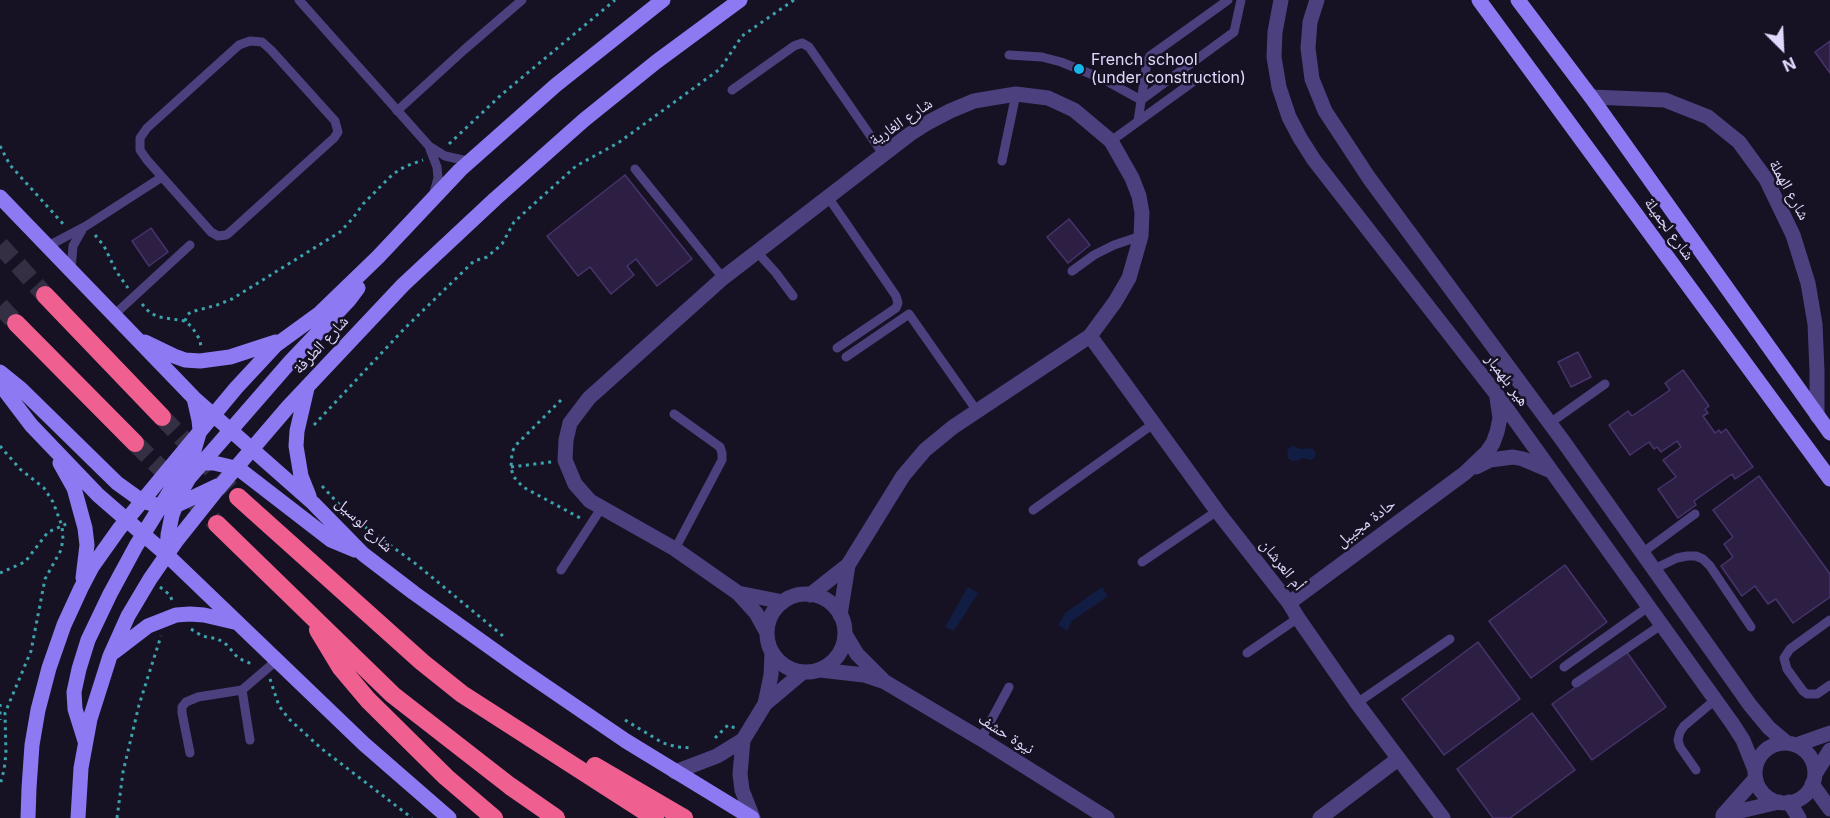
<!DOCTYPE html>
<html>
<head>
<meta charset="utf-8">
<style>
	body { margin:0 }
	#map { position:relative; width:1830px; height:818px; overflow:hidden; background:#171124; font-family:Inter,sans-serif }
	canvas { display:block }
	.north { position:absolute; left:1752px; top:18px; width:60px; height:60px; -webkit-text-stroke:4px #171124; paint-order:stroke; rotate:156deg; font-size:16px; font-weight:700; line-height:24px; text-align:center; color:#e1d8fb }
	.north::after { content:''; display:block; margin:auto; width:21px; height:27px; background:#e1d8fb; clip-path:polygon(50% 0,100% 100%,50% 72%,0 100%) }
</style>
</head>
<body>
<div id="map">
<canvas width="1830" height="818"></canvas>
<div class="north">N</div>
</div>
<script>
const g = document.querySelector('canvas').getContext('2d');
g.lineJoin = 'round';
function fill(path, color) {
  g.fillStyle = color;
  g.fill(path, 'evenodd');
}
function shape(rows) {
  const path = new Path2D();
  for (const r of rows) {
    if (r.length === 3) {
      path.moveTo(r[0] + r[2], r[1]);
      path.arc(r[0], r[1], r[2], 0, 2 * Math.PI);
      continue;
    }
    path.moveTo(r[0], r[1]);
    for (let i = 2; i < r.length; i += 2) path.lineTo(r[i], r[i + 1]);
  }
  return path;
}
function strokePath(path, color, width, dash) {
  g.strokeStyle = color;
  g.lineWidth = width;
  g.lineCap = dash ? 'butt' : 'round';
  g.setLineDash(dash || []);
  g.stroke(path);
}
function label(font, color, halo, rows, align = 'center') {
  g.font = font + ' Inter,"Noto Naskh Arabic",sans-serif';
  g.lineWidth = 5;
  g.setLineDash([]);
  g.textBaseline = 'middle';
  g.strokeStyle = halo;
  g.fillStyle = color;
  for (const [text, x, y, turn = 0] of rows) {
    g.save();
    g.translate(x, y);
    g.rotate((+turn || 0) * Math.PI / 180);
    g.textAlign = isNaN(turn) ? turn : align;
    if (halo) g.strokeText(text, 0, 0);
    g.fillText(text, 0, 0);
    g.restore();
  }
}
const water = shape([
	[1293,446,1301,449,1312,448,1315,451,1316,456,1311,460,1303,458,1297,461,1292,461,1288,458,1287,453,1289,448],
	[968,587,978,593,954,631,945,627],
	[1102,587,1108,596,1072,621,1067,631,1058,625,1065,613]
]);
const building = shape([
	[1830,41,1830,73,1815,52,1830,41],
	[625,175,692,259,657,286,636,259,627,266,634,275,611,294,590,267,578,276,547,236,625,175],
	[1069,219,1090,245,1068,263,1047,237,1069,219],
	[151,228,168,252,149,266,132,241,151,228],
	[1578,352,1591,377,1571,387,1558,362,1578,352],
	[1683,370,1709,406,1705,409,1708,413,1703,416,1715,433,1719,430,1721,433,1726,429,1753,467,1735,479,1732,474,1694,501,1696,505,1678,518,1658,489,1676,477,1663,460,1681,447,1677,441,1661,452,1657,447,1654,449,1649,442,1630,455,1609,425,1628,411,1632,416,1670,390,1665,383,1683,370],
	[1759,476,1830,574,1830,597,1793,623,1776,599,1768,604,1755,586,1742,596,1721,566,1733,557,1724,544,1733,537,1713,510,1759,476],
	[1565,565,1607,622,1531,678,1489,621,1565,565],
	[1478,642,1520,699,1444,755,1402,699,1478,642],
	[1626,651,1666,707,1592,760,1552,704,1626,651],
	[1532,713,1575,770,1510,818,1493,818,1457,769,1532,713]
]);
const highwayTunnel = shape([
	[0,245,45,295],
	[0,306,16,323],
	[162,417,238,497],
	[135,443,217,524]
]);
const path = shape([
	[449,144,501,95,615,0],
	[0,146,10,165,65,226],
	[95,235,104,246,116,271,128,288],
	[142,304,150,313,159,317,185,321,192,327,200,340,201,348],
	[185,321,187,315,191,312,217,305,232,299,340,232,353,218,363,204,393,174,406,166,423,160],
	[561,400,516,445,512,452,511,467,513,476,523,487,582,519],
	[314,425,405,328,474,261,487,257,494,251,502,244,514,222,576,166,618,143,720,69,742,36,794,0],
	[0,446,20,469,44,488,53,502,62,526,70,522],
	[511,467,551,462],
	[322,486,350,516,416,564,503,636],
	[0,573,25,562,48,532,62,526,63,539,61,550,45,579,31,651,5,713,6,754,4,770,0,785],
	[160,587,170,595,173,603],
	[191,629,202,636,218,639,227,645,238,658,254,665],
	[270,679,279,706,289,719,322,749,412,818],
	[0,704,0,720],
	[625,720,663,743,677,747,692,748],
	[715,738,728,725,735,728],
	[117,818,123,772,139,705,161,636]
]);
const lane = shape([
	[299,0,429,146,445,156,463,160,470,160],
	[250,41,262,42,271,50,335,121,338,132,334,138,229,233,226,235,218,236,211,232,147,160,140,150,140,138,147,128,239,45,250,41],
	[1009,55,1042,57,1061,62,1103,79,1141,100,1234,32,1241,0],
	[732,90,794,46,802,43,809,47,883,154],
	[397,111,465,49,522,0],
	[1138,121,1147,62,1150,56,1228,0],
	[1111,141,1201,76],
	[430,149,437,167,438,178,433,196],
	[1002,161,1016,94],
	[635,169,723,278],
	[828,197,896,296,898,303,896,308,837,348],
	[48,246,86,226,162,177],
	[757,252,776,273,793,296],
	[71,269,73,246,82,230],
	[1072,271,1094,255,1114,245,1141,236],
	[115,314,190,245],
	[846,357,909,314,977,411],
	[674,414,720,447,722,453,722,460,675,549],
	[1550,423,1605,384],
	[1033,510,1153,424],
	[1642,553,1695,514],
	[1142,562,1217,511],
	[1654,569,1677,558,1687,556,1696,556,1703,559,1710,566,1751,627],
	[561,570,602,507],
	[1830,620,1790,649,1784,658,1787,669,1803,691,1807,694,1817,694,1830,685],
	[1247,653,1298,618],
	[1564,667,1648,607],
	[1576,683,1661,625],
	[242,690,276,661],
	[1357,703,1450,639],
	[981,739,1009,687],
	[190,753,182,713,182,707,186,702,198,697,242,690,250,740],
	[1696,770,1680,747,1678,740,1680,732,1684,726,1715,700]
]);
const street = shape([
	[1281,0,1275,32,1274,57,1279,87,1289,117,1300,138,1314,160,1497,395,1732,723,1743,740,1755,770],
	[1317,0,1310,22,1308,48,1312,79,1325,111,1369,178,1563,441,1750,705,1769,728,1787,743],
	[1591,97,1665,100,1708,117,1739,142,1766,179,1793,235,1808,283,1815,324,1817,371,1817,416],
	[1090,336,1217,511,1289,603,1298,618,1357,703,1443,818],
	[1476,467,1490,460,1513,457,1523,459,1549,470],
	[738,593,783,602],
	[806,633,39],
	[1289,603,1465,473,1487,452,1493,443,1497,432,1500,418,1497,398],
	[840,615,848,565],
	[767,633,756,613,738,593,675,549,590,501,575,484,565,460,566,440,570,423,589,398,723,278,910,134,929,122,950,111,974,101,1016,94,1048,98,1074,110,1111,141,1132,178,1139,196,1142,213,1141,236,1129,278,1115,302,1090,336,953,427,925,450,903,476,848,565,810,595],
	[845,634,857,654,883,680],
	[820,670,864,675,885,682,981,739,1107,818],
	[765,704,803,672],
	[743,740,740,774,742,790,753,818],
	[1785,773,30],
	[1796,745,1830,733],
	[675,772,717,756,743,740,765,704,771,675,772,653],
	[1815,774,1830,750],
	[1812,784,1830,809],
	[1789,802,1799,818],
	[1723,815,1755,779],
	[1320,818,1398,759],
	[1723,818,1740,811,1779,802]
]);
const secondary = shape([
	[1479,0,1830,479],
	[1518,0,1591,97,1830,433],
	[0,197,194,398,313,503,363,554,414,593,519,668,626,741,752,818],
	[145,342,174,356,185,360,200,361,230,357,276,342],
	[0,372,21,389,117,483,142,501,160,506,175,506,217,486],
	[0,384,31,425,98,495,167,555,364,744,449,818],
	[307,388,297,431,296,446,301,476,309,496],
	[60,463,74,488,85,528,87,545,83,578],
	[196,463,214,463,239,469,331,540,355,550],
	[167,555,168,535,172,515,181,492,189,478,290,362,349,300,358,288],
	[114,652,148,626,176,615,190,614,204,615,234,622],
	[85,741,75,709,74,692,79,669,88,640,110,594,136,546,193,454,200,430,199,420,194,398],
	[28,818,29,788,32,745,38,710,49,668,64,625,81,588,92,567,119,529,236,388,276,345,320,313,378,257,460,170,556,85,663,0],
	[78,818,81,768,90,719,110,656,128,616,150,579,177,540,216,491,288,407,403,285,495,199,584,120,656,62,740,0]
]);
const highway = shape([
	[45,295,162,417],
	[16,323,135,443],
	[238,497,422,662,462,694,655,818],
	[217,524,393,695,510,786,556,818],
	[318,630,341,668,368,700,446,777,494,818],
	[595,766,684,818]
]);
const markers = [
	[1079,69,6,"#18b5e8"]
];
const poiNames = [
	["French school",1091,60],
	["(under construction)",1091,78]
];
const streetNames = [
	["شارع الغارية",901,122,-34],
	["شارع الهملة",1789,190,61],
	["شارع لجميلة",1669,229,54],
	["شارع الطرفة",321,345,-47],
	["هير بلهمبار",1507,380,53],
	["حادة مجيبل",1366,523,-37],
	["شارع لوسيل",364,525,43],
	["أم العرشان",1282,565,52],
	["نيوة حشف",1006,734,32]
];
fill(water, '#111d43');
fill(building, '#2c1f43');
strokePath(building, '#47346d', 1.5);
strokePath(highwayTunnel, '#352f44', 18, [18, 9]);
strokePath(path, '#3ca2ac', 3, [3, 4.5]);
strokePath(lane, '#4c417e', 9);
strokePath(street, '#4c417e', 15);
strokePath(secondary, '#8d79f2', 15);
strokePath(highway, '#ef5f8f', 18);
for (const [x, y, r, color] of markers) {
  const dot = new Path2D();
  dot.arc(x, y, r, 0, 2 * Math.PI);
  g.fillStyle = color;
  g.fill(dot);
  strokePath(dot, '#171124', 2);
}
label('16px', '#e1d8fb', '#171124', poiNames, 'left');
label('16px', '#e1d8fb', '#171124', streetNames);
</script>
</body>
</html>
